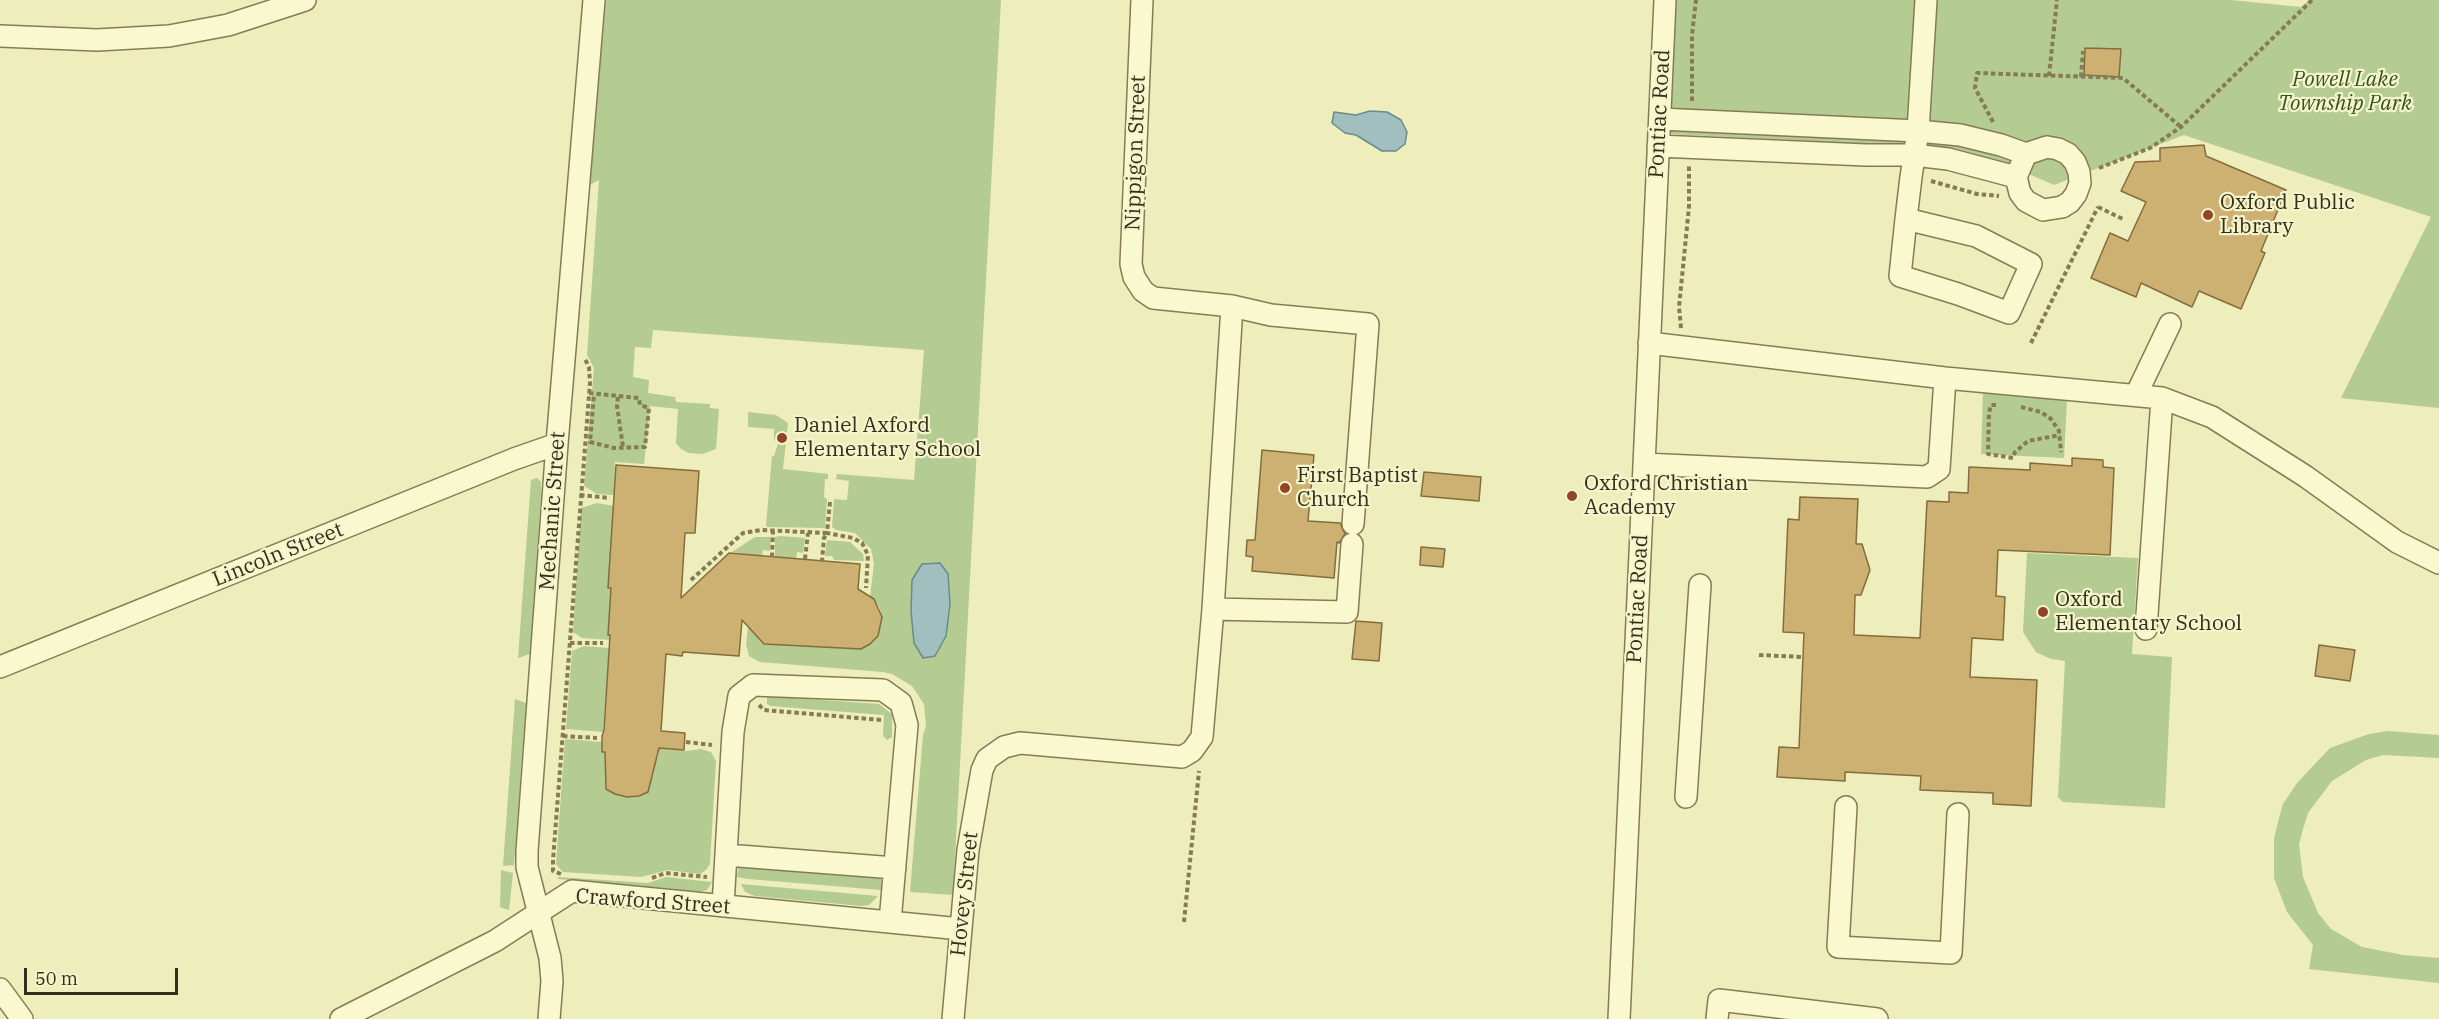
<!DOCTYPE html>
<html>
<head>
<meta charset="utf-8">
<style>
	body { margin:0 }
	#map { position:relative; width:2439px; height:1019px; overflow:hidden; background:#eeedbc; font-family:"IBM Plex Serif",serif }
	canvas { display:block }
	.scale { position:absolute; left:24px; top:968px; width:154px; height:27px; box-sizing:border-box; border:3px solid #342e1b; border-top:0; padding-left:8px; font-size:18px; line-height:21px; white-space:nowrap; color:#342e1b; -webkit-text-stroke:4px #f5f5cc; paint-order:stroke }
</style>
</head>
<body>
<div id="map">
<canvas width="2439" height="1019"></canvas>
<div class="scale">50 m</div>
</div>
<script>
const g = document.querySelector('canvas').getContext('2d');
g.lineJoin = 'round';
function fill(path, color) {
  g.fillStyle = color;
  g.fill(path, 'evenodd');
}
function shape(rows) {
  const path = new Path2D();
  for (const r of rows) {
    path.moveTo(r[0], r[1]);
    for (let i = 2; i < r.length; i += 2) path.lineTo(r[i], r[i + 1]);
  }
  return path;
}
function strokePath(path, color, width, dash) {
  g.strokeStyle = color;
  g.lineWidth = width;
  g.lineCap = dash ? 'butt' : 'round';
  g.setLineDash(dash || []);
  g.stroke(path);
}
function label(font, color, halo, rows, align = 'center') {
  g.font = font + ' "IBM Plex Serif",serif';
  g.lineWidth = 4.5;
  g.setLineDash([]);
  g.textBaseline = 'middle';
  g.strokeStyle = halo;
  g.fillStyle = color;
  for (const [text, x, y, turn = 0] of rows) {
    g.save();
    g.translate(x, y);
    g.rotate((+turn || 0) * Math.PI / 180);
    g.textAlign = isNaN(turn) ? turn : align;
    if (halo) g.strokeText(text, 0, 0);
    g.fillText(text, 0, 0);
    g.restore();
  }
}
const green = shape([
	[606,0,1001,0,953,895,910,892,923,735,926,726,924,704,912,686,892,674,883,672,760,662,749,656,746,644,748,626,764,644,861,649,870,644,878,636,882,617,879,606,870,597,874,564,871,549,855,533,836,530,832,527,834,499,847,500,849,481,836,479,837,474,914,480,924,350,653,330,651,348,635,347,633,377,649,380,648,393,675,397,676,402,710,404,710,408,719,409,716,449,702,454,689,453,681,449,676,443,678,409,650,406,644,464,615,462,614,495,597,494,584,486,594,368,587,355,599,180,588,186],
	[1674,0,2231,0,2301,7,2309,0,2439,0,2439,408,2341,398,2431,217,2184,135,2054,185,1994,159,1942,147,1668,134],
	[1983,392,2067,401,2064,458,1981,454],
	[748,412,776,415,788,423,783,469,828,474,828,479,825,479,824,497,827,499,825,528,767,527,766,525,772,456,774,456,778,444,774,439,774,429,748,427],
	[537,478,541,482,541,495,530,654,518,658,531,480],
	[597,503,614,506,616,588,610,604,608,635,610,635,610,640,582,638,573,632,581,508],
	[780,536,805,538,803,553,797,552,796,559,775,557,775,537],
	[755,537,771,537,770,551,763,550,762,556,732,552],
	[827,540,850,542,863,554,864,561,834,560,832,556,825,556],
	[2027,553,2138,558,2132,654,2172,657,2165,808,2063,802,2058,797,2065,661,2051,659,2036,652,2023,632],
	[584,646,609,648,603,732,566,729,572,651],
	[767,696,879,704,892,714,892,737,887,740,883,736,884,715,770,706,767,704],
	[515,699,526,703,521,769,514,865,503,866],
	[2388,731,2439,735,2439,758,2383,755,2366,760,2332,781,2308,813,2303,829,2299,844,2303,877,2318,913,2331,929,2362,947,2403,955,2439,958,2439,983,2309,969,2313,945,2287,912,2274,878,2274,839,2278,822,2283,804,2297,783,2330,748,2369,734],
	[565,739,602,742,602,752,605,752,606,789,616,794,627,797,658,757,659,748,687,751,701,749,711,752,716,761,710,864,706,870,700,874,668,870,641,877,563,872,560,869,556,864],
	[739,865,881,876,882,885,881,890,748,879,737,877],
	[501,870,513,873,509,910,500,907],
	[558,877,648,883,666,877,712,882,707,890,697,893,558,879],
	[741,884,878,896,869,905,861,906,755,896,745,892]
]);
const water = shape([
	[1370,111,1387,112,1401,120,1407,132,1405,144,1396,151,1382,151,1356,135,1345,133,1332,123,1334,112,1356,115,1370,111],
	[940,563,948,574,950,604,946,636,935,656,923,658,914,643,911,611,912,580,922,564,940,563]
]);
const building = shape([
	[2085,48,2121,49,2119,77,2084,75,2085,48],
	[2204,145,2206,156,2286,190,2261,251,2265,253,2241,309,2199,291,2192,307,2141,283,2136,297,2091,278,2110,233,2128,241,2146,202,2121,191,2135,162,2160,161,2160,148,2204,145],
	[1262,450,1314,455,1308,521,1340,523,1345,534,1339,543,1337,542,1334,578,1252,571,1253,557,1246,556,1247,540,1255,540,1262,450],
	[2072,458,2103,460,2103,467,2114,468,2110,555,1998,550,1996,596,2005,597,2003,640,1972,638,1970,677,2037,680,2031,806,1993,804,1993,793,1920,790,1921,776,1845,772,1845,781,1777,777,1779,747,1799,748,1804,633,1783,632,1788,519,1799,520,1800,497,1858,499,1856,544,1862,544,1870,570,1861,595,1855,595,1854,635,1920,638,1927,501,1949,502,1949,492,1968,493,1969,467,2030,470,2030,463,2072,466,2072,458],
	[616,465,699,471,695,533,685,533,681,598,729,553,860,564,858,589,874,599,882,617,878,636,870,644,861,649,764,644,742,620,739,656,683,652,682,656,666,654,661,731,685,733,684,750,659,748,648,792,639,796,627,797,615,794,606,789,605,752,602,752,602,736,604,730,610,635,608,635,611,588,608,588,616,465],
	[1424,472,1481,477,1479,501,1421,496,1424,472],
	[1421,547,1445,549,1443,567,1420,565,1421,547],
	[1356,621,1382,623,1379,661,1352,659,1356,621],
	[2319,645,2355,650,2350,681,2315,676,2319,645]
]);
const path = shape([
	[2049,76,2057,0],
	[2081,77,2083,51],
	[1692,101,1692,35,1696,0],
	[1993,122,1975,88,1977,73,2123,78,2181,127],
	[2099,168,2150,148,2181,127,2312,0],
	[1931,181,1977,194,1999,196],
	[2098,207,2125,220],
	[1681,328,1679,307,1689,207,1689,165],
	[2031,343,2098,207],
	[589,393,639,398,640,405,649,408,645,447,614,448,590,442,594,394],
	[618,397,617,406,623,447],
	[1996,405,1991,405,1989,413,1988,454,2013,458,2015,452,2028,441,2060,435],
	[2021,407,2041,412,2051,419,2059,431,2061,452],
	[580,495,610,498],
	[830,502,827,533,853,538,862,543,868,555,866,588],
	[772,557,773,531],
	[805,559,808,533],
	[691,580,743,533,761,530,827,533,824,538,822,561],
	[570,643,603,643],
	[1759,655,1803,657],
	[759,705,764,710,882,720],
	[563,736,597,738],
	[686,742,712,745],
	[561,874,553,871,553,860,590,383,589,367,585,359],
	[652,878,666,873,707,877],
	[1184,922,1199,771]
]);
const minor = shape([
	[1142,0,1131,264,1134,277,1143,291,1153,298,1232,306,1271,315,1368,324,1353,524],
	[0,36,97,40,169,36,228,25,305,0],
	[1660,119,1918,131,1960,135,2001,145,2026,154],
	[1658,146,1866,155,1914,155,1948,159,2016,177],
	[2047,147,2058,149,2068,154,2075,162,2079,172,2080,183,2076,194,2070,202,2062,207,2043,210,2026,201,2020,193,2016,177,2026,154,2047,147],
	[1906,219,1976,236,2031,264,2009,313,1958,294,1900,276,1906,219,1911,177,1918,131,1926,0],
	[1649,343,1945,378,2162,398,2212,417,2305,476,2397,542,2439,563],
	[2136,395,2170,324],
	[1644,464,1927,477,1939,469,1945,378],
	[1213,609,1347,612,1352,544],
	[2146,629,2162,398],
	[0,667,514,459,557,444],
	[1686,797,1700,585],
	[1846,807,1838,947,1951,953,1958,814],
	[726,855,895,868],
	[723,906,733,732,739,696,753,685,883,690,901,703,907,725,890,922],
	[0,989,22,1019],
	[341,1019,495,941,572,891,961,929],
	[549,1019,552,981,550,958,527,867,527,851,557,444,594,0],
	[953,1019,968,850,982,770,987,759,1004,747,1020,743,1182,757,1192,751,1202,737,1213,609,1232,306],
	[1619,1019,1665,0],
	[1717,1019,1719,1000,1877,1019]
]);
const markers = [
	[2208,215,6,"#944426"],
	[782,438,6,"#944426"],
	[1285,488,6,"#944426"],
	[1572,496,6,"#944426"],
	[2043,612,6,"#944426"]
];
const parkNames = [
	["Powell Lake",2345,80],
	["Township Park",2345,104]
];
const streetNames = [
	["Pontiac Road",1660,114,-87],
	["Nippigon Street",1136,153,-88],
	["Mechanic Street",553,511,-86],
	["Lincoln Street",278,555,-22],
	["Pontiac Road",1638,599,-87],
	["Hovey Street",965,894,-84],
	["Crawford Street",653,902,4]
];
const poiNames = [
	["Oxford Public",2220,203],
	["Library",2220,227],
	["Daniel Axford",794,426],
	["Elementary School",794,450],
	["First Baptist",1297,476],
	["Church",1297,500],
	["Oxford Christian",1584,484],
	["Academy",1584,508],
	["Oxford",2055,600],
	["Elementary School",2055,624]
];
fill(green, '#b4cb91');
fill(water, '#a0bfbe');
strokePath(water, '#688b8c', 1.5);
fill(building, '#ccb172');
strokePath(building, '#846d3c', 1.5);
strokePath(minor, '#857c56', 24);
strokePath(path, '#857c56', 4, [4.5, 3]);
strokePath(minor, '#f9f8cf', 21);
for (const [x, y, r, color] of markers) {
  const dot = new Path2D();
  dot.arc(x, y, r, 0, 2 * Math.PI);
  g.fillStyle = color;
  g.fill(dot);
  strokePath(dot, '#f5f5cc', 2);
}
label('italic 21px', '#375121', '#f5f5cc', parkNames);
label('21px', '#342e1b', '#f5f5cc', streetNames);
label('21px', '#342e1b', '#f5f5cc', poiNames, 'left');
</script>
</body>
</html>
